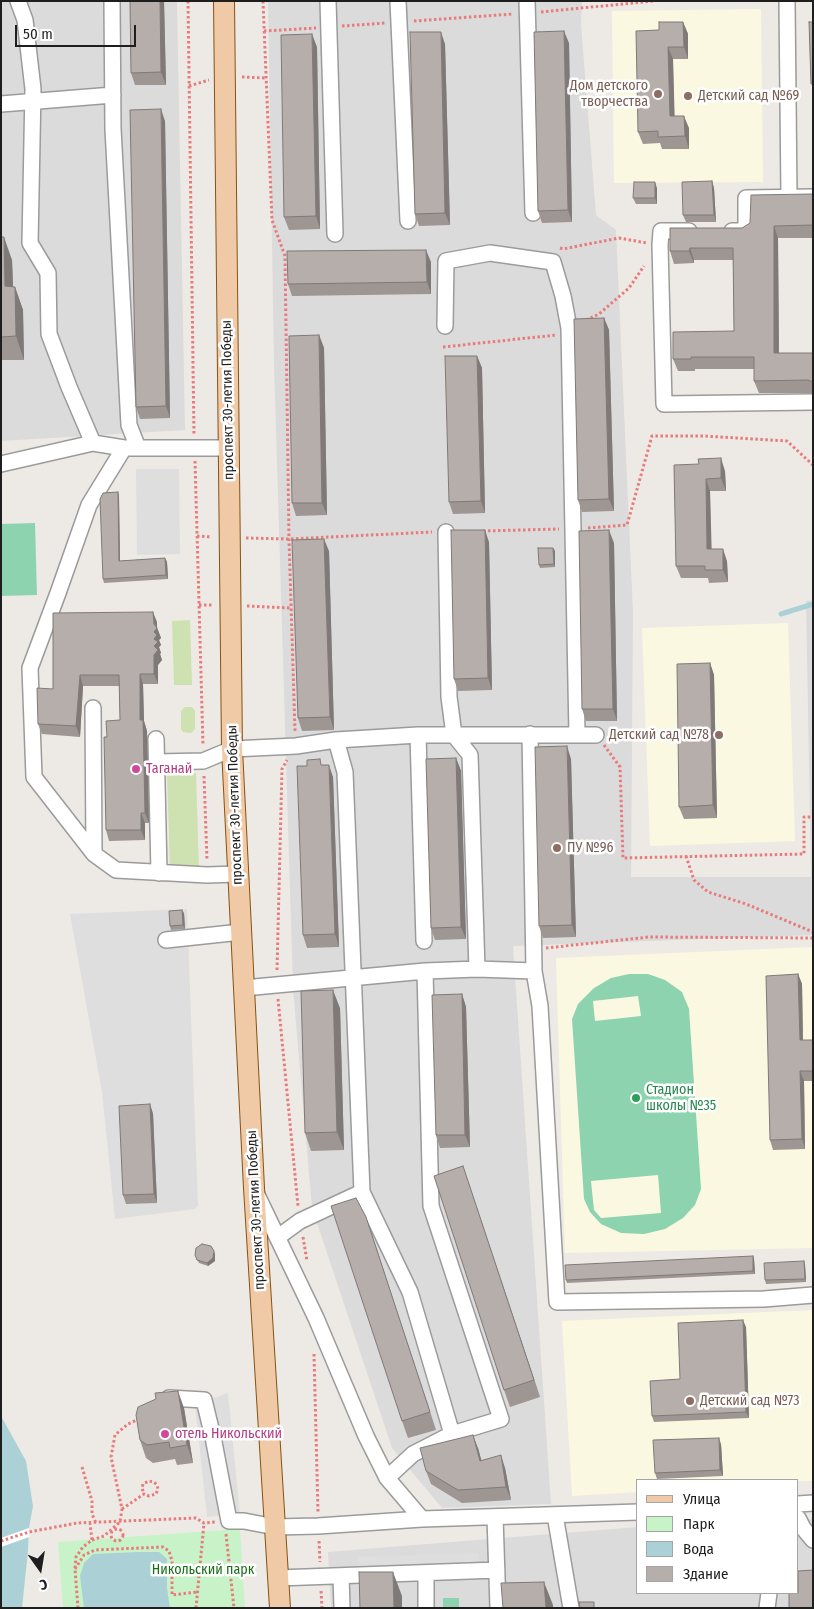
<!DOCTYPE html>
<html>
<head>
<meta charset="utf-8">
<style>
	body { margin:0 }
	#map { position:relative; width:814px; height:1609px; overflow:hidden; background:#edeae5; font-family:"Fira Sans Condensed",sans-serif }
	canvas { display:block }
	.frame { position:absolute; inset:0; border:2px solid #1e1e1e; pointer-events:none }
	.legend { position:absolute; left:636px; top:1479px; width:162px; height:115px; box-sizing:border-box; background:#fff; border:1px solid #a5a5a5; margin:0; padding:6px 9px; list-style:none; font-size:15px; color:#1e1e1e }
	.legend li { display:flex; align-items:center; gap:10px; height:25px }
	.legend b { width:25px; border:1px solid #a5a5a5 }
	.north { position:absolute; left:15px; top:1544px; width:50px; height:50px; -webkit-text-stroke:4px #fff; paint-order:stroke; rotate:167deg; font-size:14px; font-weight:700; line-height:20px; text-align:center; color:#1e1e1e }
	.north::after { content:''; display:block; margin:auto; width:18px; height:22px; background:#1e1e1e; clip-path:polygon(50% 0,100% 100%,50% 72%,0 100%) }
	.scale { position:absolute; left:15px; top:25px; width:121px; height:22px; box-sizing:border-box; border:2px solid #1e1e1e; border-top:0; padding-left:6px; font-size:15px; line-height:18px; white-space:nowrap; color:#1e1e1e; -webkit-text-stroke:4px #fff; paint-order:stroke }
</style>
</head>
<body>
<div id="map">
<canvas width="814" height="1609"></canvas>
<div class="frame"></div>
<ul class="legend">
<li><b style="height:6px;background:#f0c9a7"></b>Улица</li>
<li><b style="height:14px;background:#c8f2c7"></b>Парк</li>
<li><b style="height:14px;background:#abd1d6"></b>Вода</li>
<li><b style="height:14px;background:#b6aeab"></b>Здание</li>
</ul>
<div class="north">С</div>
<div class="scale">50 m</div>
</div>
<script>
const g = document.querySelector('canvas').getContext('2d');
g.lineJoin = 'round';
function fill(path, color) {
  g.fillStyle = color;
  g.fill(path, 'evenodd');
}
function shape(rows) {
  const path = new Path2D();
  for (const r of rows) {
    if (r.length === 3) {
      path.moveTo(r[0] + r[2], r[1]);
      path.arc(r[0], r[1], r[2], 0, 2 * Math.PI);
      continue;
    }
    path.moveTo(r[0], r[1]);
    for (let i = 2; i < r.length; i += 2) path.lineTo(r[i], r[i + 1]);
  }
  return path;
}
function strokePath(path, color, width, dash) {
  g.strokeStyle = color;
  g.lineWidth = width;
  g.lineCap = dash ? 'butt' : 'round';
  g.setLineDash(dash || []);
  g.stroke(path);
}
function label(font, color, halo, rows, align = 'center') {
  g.font = font + ' "Fira Sans Condensed",sans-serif';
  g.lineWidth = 5;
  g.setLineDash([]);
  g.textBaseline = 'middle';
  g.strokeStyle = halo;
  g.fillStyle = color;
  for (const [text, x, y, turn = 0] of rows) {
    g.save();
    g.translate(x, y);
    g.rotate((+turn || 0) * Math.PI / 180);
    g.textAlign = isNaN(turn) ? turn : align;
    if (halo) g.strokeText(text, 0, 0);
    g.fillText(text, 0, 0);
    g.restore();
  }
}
const residential = shape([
	[1,1,177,1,185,430,1,441],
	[268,1,582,1,581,24,596,215,616,230,633,613,631,877,811,877,806,601,813,600,813,935,513,946,551,1504,442,1508,392,1448,312,1208,293,989,274,364],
	[798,1519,813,1519,813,1608,331,1608,328,1552,638,1527,638,1593,798,1593]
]);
const education = shape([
	[761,9,763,182,614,183,612,11],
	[788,623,795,841,650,846,642,628],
	[813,947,813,1248,565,1253,556,958],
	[813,1310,813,1481,638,1480,638,1492,572,1496,562,1321]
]);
const grass = shape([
	[190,620,192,685,174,685,172,621],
	[185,707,192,707,195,711,195,729,191,733,183,732,181,729,181,711],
	[196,773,199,871,170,871,167,774]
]);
const park = shape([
	[240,1529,245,1608,63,1608,58,1542]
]);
const pitch = shape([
	[35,523,37,595,1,596,1,524],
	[629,974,648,974,665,980,682,992,689,1009,701,1189,695,1205,683,1218,665,1229,644,1234,621,1233,601,1224,590,1212,584,1199,572,1019,578,1004,594,988,611,978],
	[638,996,641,1016,595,1021,593,1001],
	[658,1175,661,1213,601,1218,594,1210,591,1181],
	[443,1598,459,1598,459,1608,443,1608]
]);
const parking = shape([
	[136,469,179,469,180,554,137,555],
	[187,909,198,1206,195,1209,115,1219,102,1092,70,914],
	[228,1393,240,1514,207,1517,195,1405],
	[478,1553,479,1565,359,1569,358,1557]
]);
const water = shape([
	[1,1416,26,1461,33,1506,29,1528,28,1551,22,1608,1,1608],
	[139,1552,159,1552,167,1559,167,1588,170,1608,84,1608,80,1576,84,1563,93,1554]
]);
const pier = shape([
	[29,1528,29,1537,1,1547,1,1538]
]);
const stream = shape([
	[781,614,813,604]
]);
const path = shape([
	[188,1,194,435],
	[263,1,272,220,285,256,289,539,295,731],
	[541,12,653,1],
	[414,21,513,14],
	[342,26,386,23],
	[264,31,316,28],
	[242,77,266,78],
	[189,86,209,80],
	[560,248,563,249,619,238,647,243],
	[586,320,599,314,629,288,644,266],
	[443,347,556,335],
	[195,461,203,745],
	[588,528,627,525,652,436,704,436,787,441,813,465],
	[483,531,559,529],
	[197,536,212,537],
	[246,538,289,539,432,532],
	[199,605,213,605],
	[247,606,291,608],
	[604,745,620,767,623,858,804,854,804,817,813,817],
	[204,776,207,860],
	[686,856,694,880,708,892,746,904,813,932],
	[546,948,649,937,813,938],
	[277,970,282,769,287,760],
	[278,999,298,1206],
	[303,1237,307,1261],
	[314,1354,318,1512],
	[82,1467,92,1501,92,1514,96,1523],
	[122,1509,144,1494,149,1496,156,1494,158,1489,157,1485,154,1482,149,1481,143,1484,142,1488,144,1494],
	[117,1535,6],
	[226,1534,234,1608],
	[92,1540,104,1536,120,1522,122,1509,111,1457,115,1435,128,1424,139,1419],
	[1,1541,29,1532,77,1523,196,1518,204,1523,216,1522],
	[319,1541,320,1562],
	[75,1569,84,1555,95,1550,163,1547,169,1551,172,1561,172,1595,197,1592],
	[321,1591,322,1608],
	[78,1608,75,1569,76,1557,83,1547,92,1540,90,1524],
	[196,1608,204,1523]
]);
const minor = shape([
	[18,1,25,20,33,89,30,243,48,273,49,334,69,387,93,443],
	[112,1,113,129,129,425,138,448],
	[328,1,335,234],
	[398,1,408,221],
	[527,1,533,213],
	[787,1,789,198],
	[1,104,113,95],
	[689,231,661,231,660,245,664,404,813,402],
	[732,231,746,231,746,198,813,197],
	[445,326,446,261,490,253,553,262,563,296,569,328,577,735],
	[1,464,93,443,124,448,229,448],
	[446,532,449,697,454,735,470,755,477,969],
	[93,708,94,854,116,870,207,875,238,874],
	[530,734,534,971],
	[418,735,424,941],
	[156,739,159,873],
	[336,740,345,772,362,1192,410,1292,452,1434,413,1454,387,1478],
	[157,762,203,761,232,749,296,746,336,740,418,735,596,735],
	[94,854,34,777,30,668,58,593,89,505,124,448],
	[166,940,241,932],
	[425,971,431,1206,501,1419,452,1434],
	[244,988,425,971,477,969,534,971,540,1006,557,1302,764,1299,813,1295],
	[257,1195,316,1318,366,1436,387,1478,422,1519],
	[278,1237,300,1221,362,1192],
	[169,1398,204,1400,213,1437,229,1521,244,1521,275,1527,318,1526,422,1519,638,1512],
	[798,1504,813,1503],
	[555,1515,571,1608],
	[495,1517,498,1608],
	[798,1518,803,1528,813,1540],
	[426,1573,426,1608],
	[341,1576,342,1608],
	[278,1578,497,1570],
	[767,1608,769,1593]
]);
const major = shape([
	[224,1,232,749,254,1188,280,1608]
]);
const wall = shape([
	[130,1,164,1,166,85,135,85,131,73],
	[683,22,688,34,688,59,673,59,674,116,689,128,689,149,662,149,660,143,643,144,638,132,659,30],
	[569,43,572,222,542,223,538,211],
	[445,44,450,225,419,226,415,214],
	[317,47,320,229,289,230,284,217],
	[165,121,170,418,140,419,136,407],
	[712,181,714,188,716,222,686,222,683,215],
	[657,188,657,204,636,204,633,198],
	[813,194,813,238,778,238,779,353,813,353,813,393,759,393,754,381,754,369,695,369,695,371,678,371,673,359,734,331,733,260,694,260,694,263,674,264,670,251,742,228],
	[1,237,12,260,13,287,15,287,23,310,24,360,1,360],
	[431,262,431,294,292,296,288,284],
	[604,318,609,330,614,511,582,512,578,500],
	[319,335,324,348,327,515,296,516,292,503],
	[477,356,482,368,485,513,453,514,449,502],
	[674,465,725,471,726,491,710,491,711,549,727,561,728,582,709,583,708,578,681,578,676,566],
	[118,492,119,496,120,561,165,558,167,562,168,579,104,583,103,579],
	[489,542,492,690,458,691,454,679],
	[614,543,617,721,586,721,582,709],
	[553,548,555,551,555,567,540,568,539,565],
	[329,551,334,730,302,731,298,718],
	[157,622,157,627,161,638,159,640,161,645,159,647,161,653,160,654,162,660,158,665,158,684,143,684,144,721,147,731,149,823,145,823,145,840,109,841,106,830,107,737,120,720,119,686,83,686,80,737,42,734,38,724,53,689],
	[710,663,714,675,717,818,684,819,679,807],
	[456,758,461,771,466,939,435,940,431,928],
	[571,759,576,937,543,938,539,926],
	[323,765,333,777,339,947,307,948,303,935,307,766],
	[184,913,185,929,171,930,170,926],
	[798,974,802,984,803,1040,813,1040,813,1081,804,1081,805,1149,773,1150,770,1140],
	[462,994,466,1007,470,1147,440,1148,436,1135],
	[340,1008,344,1150,311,1151,305,1133],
	[150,1104,153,1114,157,1203,126,1204,123,1195],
	[463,1166,540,1397,510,1407,504,1390],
	[372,1235,436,1430,408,1438,402,1421],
	[215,1254,215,1261,208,1266,199,1263,195,1255],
	[753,1256,754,1259,755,1274,567,1283,566,1280],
	[805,1264,806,1282,766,1284,765,1280],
	[746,1327,749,1418,654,1422,652,1416,680,1379],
	[184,1408,193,1463,177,1465,175,1459,153,1463,146,1458,140,1440],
	[721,1444,723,1476,657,1479,655,1473],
	[478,1448,481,1460,505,1468,511,1500,462,1503,431,1484,426,1471]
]);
const shadedWall = shape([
	[160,1,164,1,166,85,161,72],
	[683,22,688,34,688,59,684,47],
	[564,31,569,43,572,222,568,210],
	[441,32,445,44,450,225,445,213],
	[312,34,317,47,320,229,316,216],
	[668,47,673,59,675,128,670,116],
	[161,109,165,121,170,418,166,406],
	[684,116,689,128,689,149,685,136],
	[712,181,714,188,716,222,714,215],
	[655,182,657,188,657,204,655,198],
	[774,226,778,238,779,365,774,353],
	[4,237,12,260,14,310,5,286],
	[690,248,694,260,694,263,689,251],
	[426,250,431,262,431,294,427,282],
	[15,287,23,310,24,360,16,336],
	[604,318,609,330,614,511,609,499],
	[319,335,324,348,327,515,322,503],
	[477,356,482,368,485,513,481,501],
	[721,458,725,471,726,491,721,478],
	[706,479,710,491,712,562,707,549],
	[118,492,119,496,120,565,119,561],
	[485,530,489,542,492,690,488,678],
	[609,530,614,543,617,721,613,709],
	[324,539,329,551,334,730,330,717],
	[553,548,555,551,555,567,554,564],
	[723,549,727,561,728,582,723,570],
	[165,558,167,562,168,579,166,575],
	[153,612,157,622,157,628,161,638,159,640,161,645,159,647,161,653,160,654,162,660,158,665,158,684,154,674],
	[710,663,714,675,717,818,713,805],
	[140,674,143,684,144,721,147,731,149,823,145,813,140,720],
	[80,675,83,686,80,737,76,726],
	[567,746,571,759,576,937,572,925],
	[456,758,461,771,466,939,461,927],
	[329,765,333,777,339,947,335,934],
	[141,813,145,823,145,840,141,830],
	[182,910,184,913,185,929,183,925],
	[798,974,802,984,803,1049,800,1040],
	[333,990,340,1008,344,1150,337,1132],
	[462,994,466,1007,470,1147,465,1135],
	[800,1071,804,1081,805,1149,802,1139],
	[150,1104,153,1114,157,1203,154,1194],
	[463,1166,540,1397,534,1380],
	[366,1217,372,1235,436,1430,430,1412],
	[214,1251,215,1254,215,1261,208,1266,207,1263],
	[753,1256,754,1259,755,1274,753,1271],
	[804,1261,805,1264,806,1282,805,1279],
	[743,1320,746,1327,749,1418,746,1412],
	[178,1391,184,1408,193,1463,187,1445],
	[473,1435,478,1448,485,1473,480,1461],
	[719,1438,721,1444,723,1476,720,1470],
	[501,1455,505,1468,511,1500,506,1487],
	[393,1572,402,1596,402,1608,394,1608],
	[544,1582,553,1605,553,1608,546,1608]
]);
const building = shape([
	[130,1,160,1,161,72,131,73,130,1],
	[659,22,683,22,684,47,668,47,670,116,684,116,685,136,658,137,658,131,638,132,636,31,659,30,659,22],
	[809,22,813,22,813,84,811,84,809,22],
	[564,31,568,210,538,211,534,32,564,31],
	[410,32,441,32,445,213,415,214,410,32],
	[312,34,316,216,284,217,281,35,312,34],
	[161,109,166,406,136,407,130,110,161,109],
	[712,181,714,215,683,215,682,182,712,181],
	[634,182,655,182,655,198,633,198,634,182],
	[813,194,813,225,774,226,774,353,813,353,813,382,808,380,754,381,754,357,691,357,691,359,673,359,673,332,734,331,733,248,690,248,689,251,670,251,670,228,742,228,750,223,751,195,813,194],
	[1,237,4,237,5,286,15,287,16,336,1,337,1,237],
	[426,250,427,282,288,284,287,251,426,250],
	[604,318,609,499,578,500,574,319,604,318],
	[319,335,322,503,292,503,289,336,319,335],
	[445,356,477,356,481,501,449,502,445,356],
	[721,458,721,478,706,479,707,549,723,549,723,570,705,570,705,566,676,566,674,465,699,464,698,459,721,458],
	[118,492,119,561,165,558,166,575,103,579,100,499,103,493,118,492],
	[451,530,485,530,488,678,454,679,451,530],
	[609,530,613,709,582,709,579,531,609,530],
	[324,539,330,717,298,718,292,540,324,539],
	[538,548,553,548,554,564,539,565,538,548],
	[153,612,154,624,157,628,154,632,157,635,154,639,158,642,154,646,158,650,154,655,154,674,140,674,140,720,143,720,145,813,141,813,141,830,106,830,104,737,107,737,106,721,120,720,119,675,80,675,76,726,38,724,37,688,53,689,53,613,153,612],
	[710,663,713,805,679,807,677,664,710,663],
	[567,746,572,925,539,926,535,747,567,746],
	[456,758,461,927,431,928,426,759,456,758],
	[320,759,321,765,329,765,335,934,303,935,297,766,307,766,307,760,320,759],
	[182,910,183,925,170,926,169,911,182,910],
	[798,974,800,1040,813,1040,813,1071,800,1071,802,1139,770,1140,766,976,798,974],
	[333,990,337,1132,305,1133,301,991,333,990],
	[462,994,465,1135,436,1135,432,995,462,994],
	[150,1104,154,1194,123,1195,119,1106,150,1104],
	[463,1166,534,1380,504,1390,434,1176,463,1166],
	[356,1198,366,1217,430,1412,402,1421,331,1206,356,1198],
	[202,1244,211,1246,214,1251,213,1258,207,1263,197,1260,195,1255,196,1248,202,1244],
	[753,1256,753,1271,566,1280,565,1265,753,1256],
	[804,1261,805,1279,765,1280,764,1263,804,1261],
	[743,1320,746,1412,652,1416,650,1381,680,1379,678,1323,743,1320],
	[178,1391,187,1445,170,1448,169,1442,147,1445,140,1440,136,1415,138,1407,156,1399,155,1393,178,1391],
	[473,1435,480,1461,501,1455,506,1487,458,1490,426,1471,420,1448,473,1435],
	[719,1438,720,1470,655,1473,653,1440,719,1438],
	[813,1570,813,1608,789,1608,789,1593,798,1593,798,1571,813,1570],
	[359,1572,393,1572,394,1608,360,1608,359,1572],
	[544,1582,546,1608,503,1608,501,1583,544,1582],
	[579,1602,594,1602,594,1608,580,1608,579,1602]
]);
const markers = [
	[658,94,5,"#8d6e63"],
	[688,96,5,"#8d6e63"],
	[719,735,5,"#8d6e63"],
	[136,769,5,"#d1479c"],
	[557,848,5,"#8d6e63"],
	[636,1098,5,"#2e9e5b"],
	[690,1401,5,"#8d6e63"],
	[165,1434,5,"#d1479c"]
];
const educationNames = [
	["Дом детского",648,86,"right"],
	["творчества",648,102,"right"],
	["Детский сад №69",698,96],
	["Детский сад №78",709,735,"right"],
	["ПУ №96",567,848],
	["Детский сад №73",700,1401]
];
const streetNames = [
	["проспект 30-летия Победы",228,400,-91],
	["проспект 30-летия Победы",235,805,-92],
	["проспект 30-летия Победы",256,1210,-93]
];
const hotelNames = [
	["Таганай",146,769],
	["отель Никольский",175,1434]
];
const leisureNames = [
	["Стадион",646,1090],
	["школы №35",646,1106]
];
const parkNames = [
	["Никольский парк",203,1570]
];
fill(residential, '#dcdbdb');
fill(education, '#fbf8e1');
fill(grass, '#cee1b1');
fill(park, '#c8f2c7');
fill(pitch, '#8dd3b0');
fill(parking, '#dedede');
fill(water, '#abd1d6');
fill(pier, '#fff');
strokePath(stream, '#abd1d6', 5);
strokePath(minor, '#9b9b9b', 18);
strokePath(major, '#855313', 22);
strokePath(path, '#e87b7c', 3, [2.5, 2.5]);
strokePath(minor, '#fff', 15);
strokePath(major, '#f0c9a7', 20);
fill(wall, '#9d9693');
fill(shadedWall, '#7f7a78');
fill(building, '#b6aeab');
strokePath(building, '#7f7a78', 1);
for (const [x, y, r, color] of markers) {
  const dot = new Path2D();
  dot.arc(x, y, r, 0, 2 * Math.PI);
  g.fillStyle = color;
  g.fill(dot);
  strokePath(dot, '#fff', 2);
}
label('14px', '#785e54', '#fff', educationNames, 'left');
label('14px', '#1e1e1e', '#fff', streetNames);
label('14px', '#b23c85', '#fff', hotelNames, 'left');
label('14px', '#27864d', '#fff', leisureNames, 'left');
label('14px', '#1b6e19', '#fff', parkNames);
</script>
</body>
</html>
